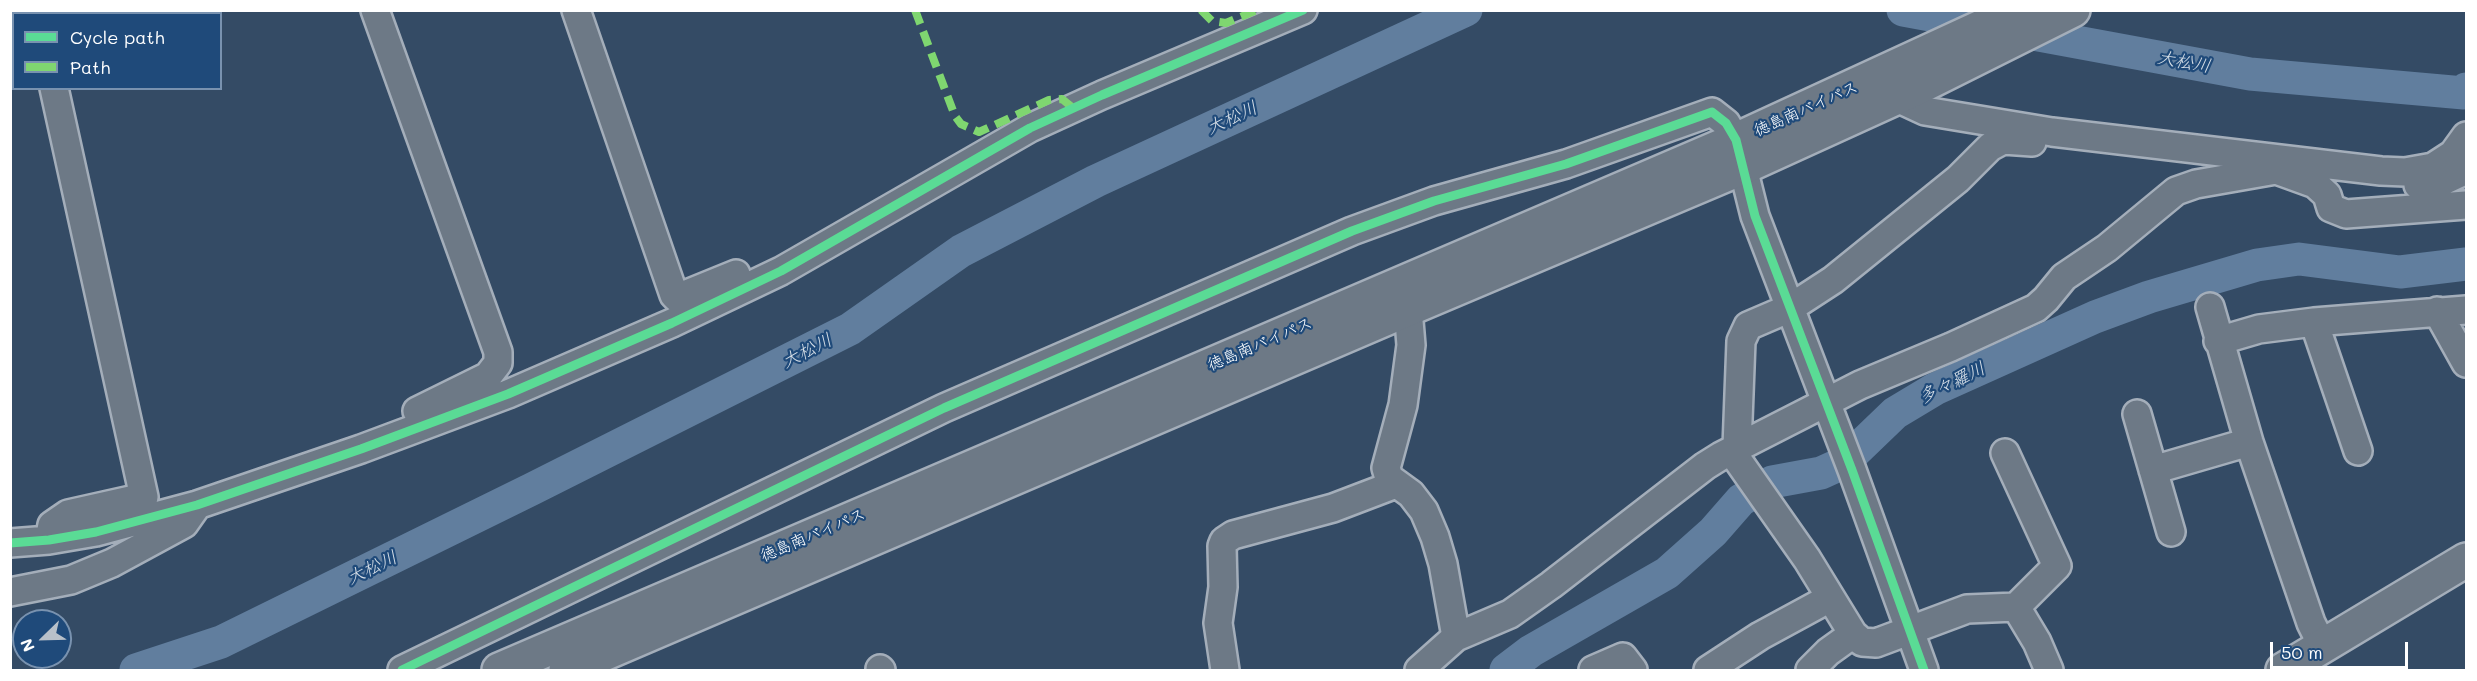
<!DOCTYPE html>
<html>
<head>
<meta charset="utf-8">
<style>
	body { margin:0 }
	#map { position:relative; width:2477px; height:681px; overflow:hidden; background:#344b65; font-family:Mali,sans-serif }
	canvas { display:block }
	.frame { position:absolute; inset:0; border:12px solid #fff; pointer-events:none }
	.legend { position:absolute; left:12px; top:12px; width:210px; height:78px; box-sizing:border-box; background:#1f4a7a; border:2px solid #7992af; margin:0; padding:8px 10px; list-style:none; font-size:18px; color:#fff }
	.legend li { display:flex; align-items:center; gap:12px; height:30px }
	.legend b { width:30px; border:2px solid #7992af }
	.north { position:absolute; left:12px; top:609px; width:60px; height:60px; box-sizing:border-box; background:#1f4a7a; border:2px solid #7992af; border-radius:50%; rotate:247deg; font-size:16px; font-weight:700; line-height:24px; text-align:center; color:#fff }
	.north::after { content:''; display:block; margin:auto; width:21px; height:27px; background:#b8c0c9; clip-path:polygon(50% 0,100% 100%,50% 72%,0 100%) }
	.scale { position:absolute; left:2270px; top:642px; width:138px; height:27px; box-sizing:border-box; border:3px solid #fff; border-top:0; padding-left:8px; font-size:18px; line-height:21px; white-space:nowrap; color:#fff; -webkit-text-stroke:4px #1f4a7a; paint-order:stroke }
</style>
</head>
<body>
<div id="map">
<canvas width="2477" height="681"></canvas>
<div class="frame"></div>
<ul class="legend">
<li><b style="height:8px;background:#5adb95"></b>Cycle path</li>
<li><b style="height:8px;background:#7fd670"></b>Path</li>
</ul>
<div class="north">N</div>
<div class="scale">50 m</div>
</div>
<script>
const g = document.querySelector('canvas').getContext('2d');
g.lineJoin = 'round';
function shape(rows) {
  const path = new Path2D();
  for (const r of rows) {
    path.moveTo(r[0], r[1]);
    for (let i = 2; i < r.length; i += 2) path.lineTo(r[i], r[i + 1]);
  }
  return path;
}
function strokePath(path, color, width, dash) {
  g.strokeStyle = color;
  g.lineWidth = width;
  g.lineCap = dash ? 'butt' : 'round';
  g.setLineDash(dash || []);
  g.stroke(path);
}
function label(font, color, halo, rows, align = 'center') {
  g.font = font + ' Mali,"Klee One",sans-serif';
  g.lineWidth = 4.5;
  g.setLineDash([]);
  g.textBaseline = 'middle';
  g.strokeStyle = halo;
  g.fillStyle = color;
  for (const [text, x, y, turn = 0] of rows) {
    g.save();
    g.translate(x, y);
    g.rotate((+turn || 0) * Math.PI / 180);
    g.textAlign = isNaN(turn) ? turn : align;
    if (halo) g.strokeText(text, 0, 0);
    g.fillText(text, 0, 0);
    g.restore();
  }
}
const stream = shape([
	[2464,93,2466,94]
]);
const river = shape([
	[1903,10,2250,74,2464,93,2466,89],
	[136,670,221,642,532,489,850,329,961,251,1096,181,1466,10],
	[1506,670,1531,651,1667,573,1713,532,1741,500,1772,482,1821,473,1843,463,1895,413,1935,389,2095,317,2149,297,2257,265,2299,259,2400,272,2466,264]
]);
const minor = shape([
	[37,10,37,14],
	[375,10,498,352,498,363,488,376,417,411],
	[576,10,674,295,677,298,736,274],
	[1897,98,1925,111,2052,132,2381,171,2405,172,2433,167,2453,154,2466,136],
	[2279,171,2315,184,2327,195,2331,208,2346,214,2466,205],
	[2418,185,2441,182,2460,173,2466,166],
	[2210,307,2249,442,2311,623,2323,647],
	[1408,309,1411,345,1403,405,1386,468,1389,478,1411,494,1424,511,1435,537,1443,564,1456,637],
	[2437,311,2466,363],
	[2314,322,2358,451],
	[2218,341,2259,329,2314,322,2466,310],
	[2137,414,2171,532],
	[1737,447,1741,341,1748,326,1790,308,1833,280,1958,179,1990,147,2003,140,2032,142],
	[1732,452,1807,559,1853,634,1862,642,1876,643,1967,609,2016,607,2037,642,2049,670],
	[2005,453,2057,566,2016,607],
	[2153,470,2249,442],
	[49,540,52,525,68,514,144,497,54,88],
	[10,543,49,540,96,532,197,505,361,449,508,394,672,323,781,271,1030,128,1102,95,1303,10],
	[10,592,71,580,112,563,184,524,196,507],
	[880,669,881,670],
	[402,670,944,408,1352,231,1434,201,1566,164,1712,112,1726,123,1736,140,1755,216,1852,470,1924,670],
	[1225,670,1218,623,1223,587,1222,546,1224,541,1233,535,1333,508,1396,484],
	[1419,670,1456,637,1510,614,1551,585,1705,466,1721,456,1860,385,1951,347,2036,308,2046,299,2064,277,2107,248,2176,191,2196,184,2276,170,2284,161],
	[1593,670,1623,657,1633,670],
	[1708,670,1760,636,1830,598],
	[1810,670,1828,652,1853,634]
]);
const major = shape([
	[2283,670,2466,560]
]);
const highway = shape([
	[499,670,1736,140,2018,10],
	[566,670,1408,309,1744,167,1913,90,2073,10]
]);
const quiet = shape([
	[915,10,955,116,961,124,979,132,1049,100,1062,99,1073,108],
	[1201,10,1212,21,1226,23,1257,10]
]);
const cycleway = shape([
	[10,543,49,540,96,532,197,505,361,449,508,394,672,323,781,271,1030,128,1102,95,1303,10],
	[402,670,944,408,1352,231,1434,201,1566,164,1712,112,1726,123,1736,140,1755,216,1852,470,1924,670]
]);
const streetNames = [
	["徳島南バイパス",1806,109,-24],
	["徳島南バイパス",1260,344,-23],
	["徳島南バイパス",813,535,-23]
];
const waterNames = [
	["大松川",2184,62,10],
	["大松川",1232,118,-25],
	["大松川",807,351,-27],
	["多々羅川",1952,383,-26],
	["大松川",372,568,-26]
];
strokePath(stream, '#617e9e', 5);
strokePath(river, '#617e9e', 33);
strokePath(minor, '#a4aeba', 32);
strokePath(major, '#a4aeba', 38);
strokePath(highway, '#a4aeba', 38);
strokePath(minor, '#6d7986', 27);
strokePath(major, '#6d7986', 33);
strokePath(highway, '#6d7986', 33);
strokePath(quiet, '#7fd670', 8, [15, 8]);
strokePath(cycleway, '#5adb95', 9);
label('16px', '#fff', '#1f4a7a', streetNames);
label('italic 18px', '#d8e0e8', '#1f4a7a', waterNames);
</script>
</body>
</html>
